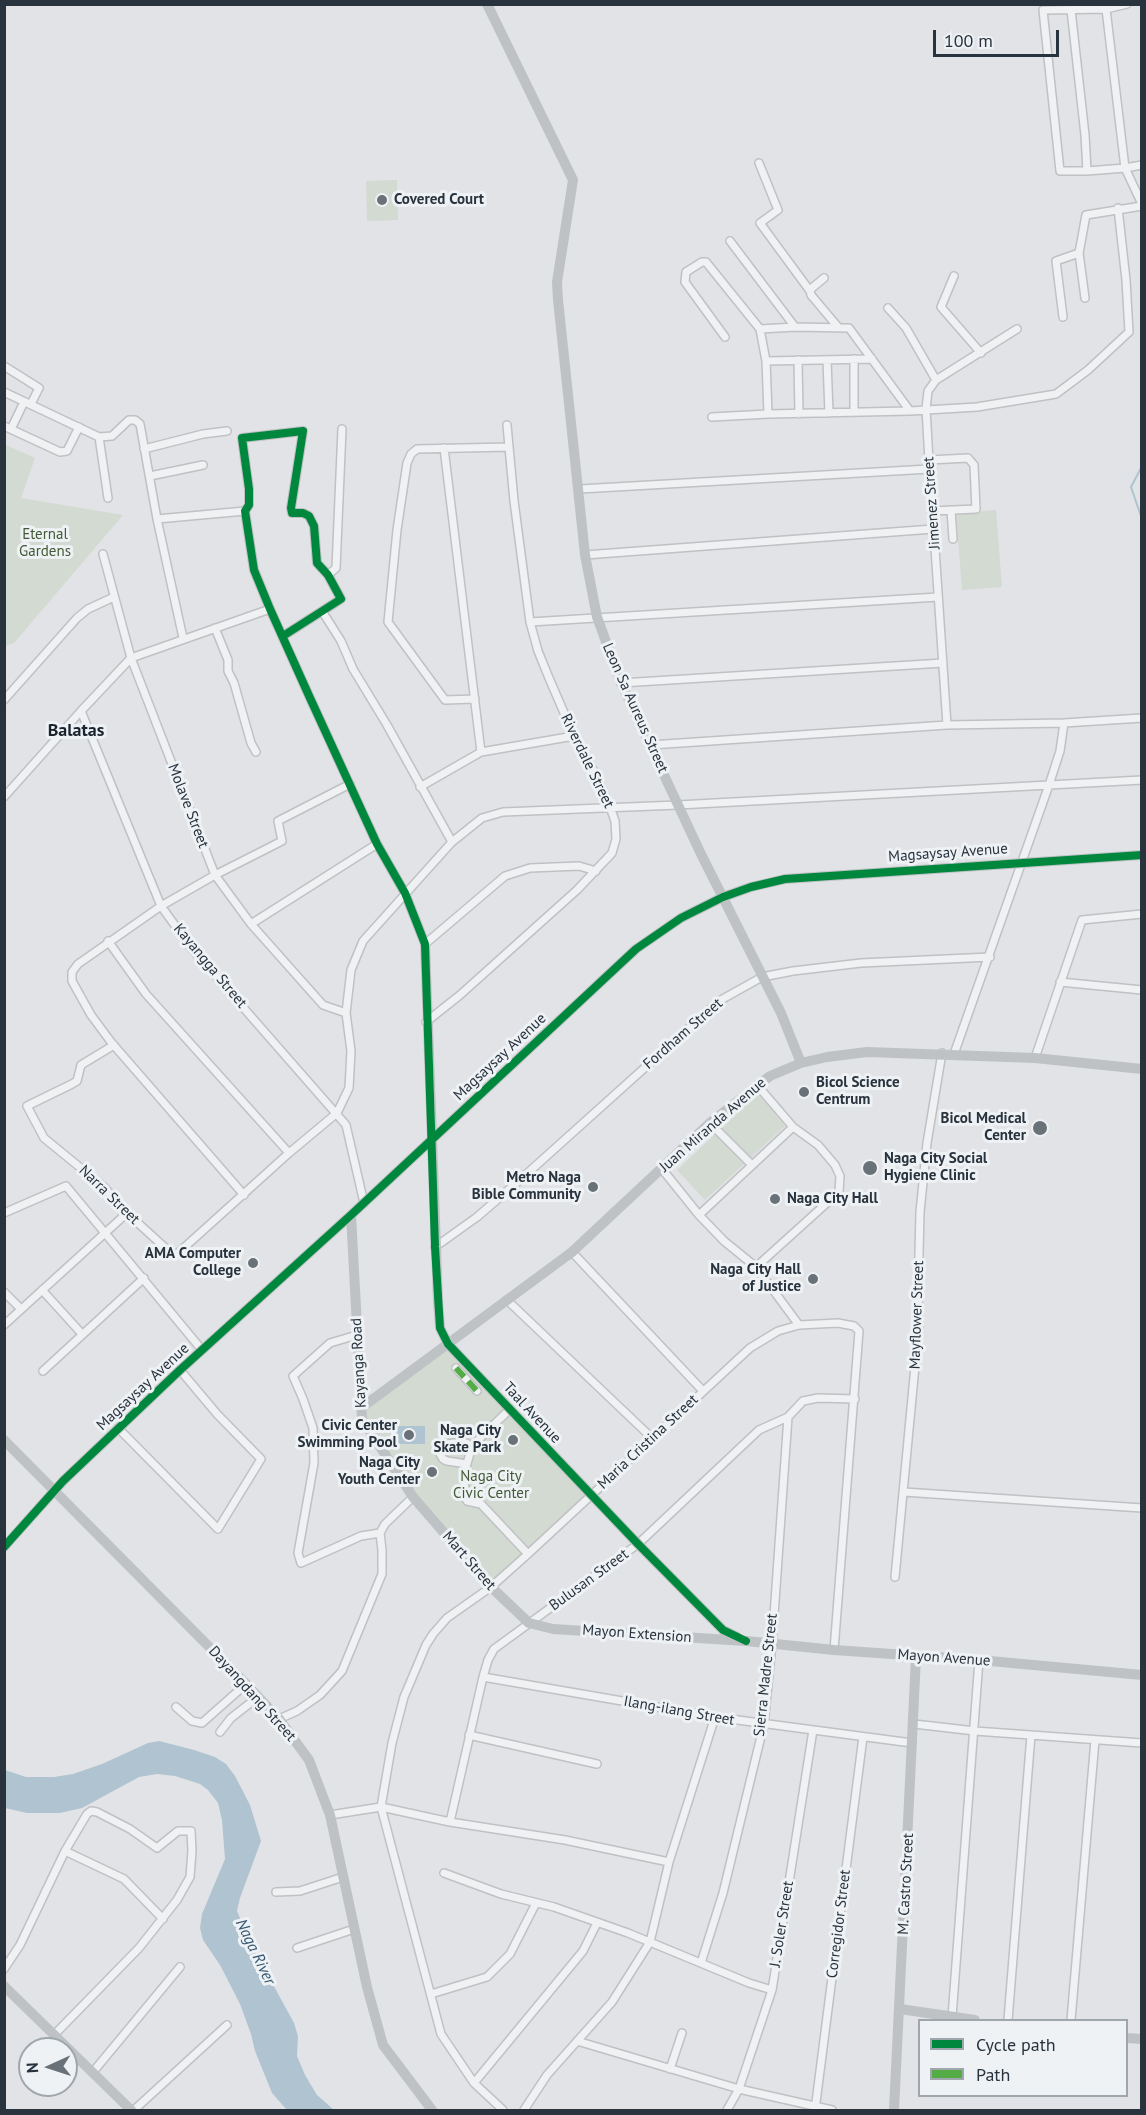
<!DOCTYPE html>
<html>
<head>
<meta charset="utf-8">
<style>
	body { margin:0 }
	#map { position:relative; width:1146px; height:2115px; overflow:hidden; background:#e1e3e6; font-family:"PT Sans",sans-serif }
	canvas { display:block }
	.frame { position:absolute; inset:0; border:6px solid #28333e; pointer-events:none }
	.legend { position:absolute; left:918px; top:2019px; width:210px; height:78px; box-sizing:border-box; background:#eef2f5; border:2px solid #9fa6ac; margin:0; padding:8px 10px; list-style:none; font-size:18px; color:#28333e }
	.legend li { display:flex; align-items:center; gap:12px; height:30px }
	.legend b { width:30px; border:2px solid #9fa6ac }
	.north { position:absolute; left:18px; top:2037px; width:60px; height:60px; box-sizing:border-box; background:#eef2f5; border:2px solid #9fa6ac; border-radius:50%; rotate:267deg; font-size:16px; font-weight:700; line-height:24px; text-align:center; color:#28333e }
	.north::after { content:''; display:block; margin:auto; width:21px; height:27px; background:#697179; clip-path:polygon(50% 0,100% 100%,50% 72%,0 100%) }
	.scale { position:absolute; left:933px; top:30px; width:126px; height:27px; box-sizing:border-box; border:3px solid #28333e; border-top:0; padding-left:8px; font-size:18px; line-height:21px; white-space:nowrap; color:#28333e; -webkit-text-stroke:4px #eef2f5; paint-order:stroke }
</style>
</head>
<body>
<div id="map">
<canvas width="1146" height="2115"></canvas>
<div class="frame"></div>
<ul class="legend">
<li><b style="height:8px;background:#00873e"></b>Cycle path</li>
<li><b style="height:8px;background:#53ac46"></b>Path</li>
</ul>
<div class="north">N</div>
<div class="scale">100 m</div>
</div>
<script>
const g = document.querySelector('canvas').getContext('2d');
g.lineJoin = 'round';
function fill(path, color) {
  g.fillStyle = color;
  g.fill(path, 'evenodd');
}
function shape(rows) {
  const path = new Path2D();
  for (const r of rows) {
    path.moveTo(r[0], r[1]);
    for (let i = 2; i < r.length; i += 2) path.lineTo(r[i], r[i + 1]);
  }
  return path;
}
function strokePath(path, color, width, dash) {
  g.strokeStyle = color;
  g.lineWidth = width;
  g.lineCap = dash ? 'butt' : 'round';
  g.setLineDash(dash || []);
  g.stroke(path);
}
function label(font, color, halo, rows, align = 'center') {
  g.font = font + ' "PT Sans",sans-serif';
  g.lineWidth = 6;
  g.setLineDash([]);
  g.textBaseline = 'middle';
  g.strokeStyle = halo;
  g.fillStyle = color;
  for (const [text, x, y, turn = 0] of rows) {
    g.save();
    g.translate(x, y);
    g.rotate((+turn || 0) * Math.PI / 180);
    g.textAlign = isNaN(turn) ? turn : align;
    if (halo) g.strokeText(text, 0, 0);
    g.fillText(text, 0, 0);
    g.restore();
  }
}
const green = shape([
	[397,180,398,220,367,221,366,181],
	[4,444,35,458,21,498,123,515,14,643,5,646],
	[996,510,1002,587,962,590,956,513],
	[758,1094,785,1126,705,1200,677,1170],
	[448,1344,592,1495,491,1587,413,1497,361,1408]
]);
const water = shape([
	[393,1426,425,1426,425,1444,393,1444],
	[159,1741,194,1750,215,1757,226,1764,235,1776,250,1805,261,1841,240,1898,237,1911,252,1946,294,2023,298,2036,297,2056,305,2075,317,2095,334,2110,287,2110,272,2093,255,2051,251,2034,240,2004,220,1965,203,1940,200,1928,202,1914,225,1859,222,1820,218,1803,208,1790,200,1784,175,1776,157,1774,139,1777,82,1808,60,1813,27,1813,5,1808,5,1770,26,1777,54,1777,73,1774,102,1764,148,1743]
]);
const stream = shape([
	[1142,466,1131,487,1142,519]
]);
const street = shape([
	[1106,9,1127,4],
	[1071,10,1085,135,1087,171],
	[759,163,778,210,760,223,810,291],
	[1142,165,1125,168,1087,171,1060,171,1043,10,1106,9,1125,168,1142,204],
	[730,241,795,327,849,328,910,411,977,407,1056,394,1088,370,1129,332,1126,280,1118,208],
	[1079,253,1085,298],
	[954,276,941,307,981,353],
	[824,278,812,288,810,291,811,295,838,327],
	[888,308,906,328,936,380],
	[1063,317,1056,261,1079,253,1086,215,1142,206],
	[760,329,795,327],
	[725,337,685,282,686,272,702,262,706,262,760,329,766,361,768,414,910,411],
	[854,359,854,412],
	[798,360,799,414],
	[827,360,829,413],
	[766,361,872,359],
	[4,366,39,388,31,404],
	[4,392,99,437,112,436,129,420,135,420,140,424,157,519,183,638],
	[712,417,768,414],
	[4,426,60,452,67,451,79,427],
	[11,429,24,402],
	[99,437,108,498],
	[444,448,481,752],
	[144,449,203,434,227,431],
	[929,460,968,458,974,465,976,509,932,511],
	[150,476,203,465],
	[580,489,929,469],
	[951,510,953,539],
	[157,519,245,511],
	[103,554,131,658,215,875,251,924,323,1005,346,1013],
	[585,555,933,529],
	[328,575,336,568,342,429],
	[322,611,341,641,353,669,387,725,452,842],
	[530,622,938,597],
	[215,628,228,660,228,671,234,683,251,743,256,752],
	[283,636,341,599,328,575,317,563,314,526,309,516,303,513,292,513,291,508,303,431,242,438,249,489,249,505,245,511,254,570,270,609,310,698,377,844,405,893,425,944,432,1139],
	[621,683,943,663],
	[475,699,445,700,388,622,397,530,407,463,411,454,417,449,509,447],
	[4,700,77,618,88,609,114,597],
	[81,711,161,906,192,949,346,1125,364,1203],
	[947,725,929,460,926,409,928,391,936,380,1017,329],
	[651,745,947,725,1064,723,1142,718],
	[420,787,481,752,574,736],
	[4,797,81,711,131,658,270,609],
	[251,924,377,844],
	[108,941,146,994,289,1153],
	[425,944,505,876,530,868,579,866,596,871],
	[1060,982,1142,990],
	[426,1022,460,995,577,890,612,853,616,839,615,821,610,807,596,775,574,736,549,678,538,651,530,622,514,501,507,425],
	[114,1045,81,1065,77,1081,72,1084,27,1106,44,1138,104,1187,127,1213,173,1255,177,1254,289,1153,337,1113,349,1088,351,1051,346,1013,351,970,363,941,452,842,482,818,503,812,678,805,1142,780],
	[954,1054,1049,785,1060,751,1064,723],
	[1035,1058,1082,920,1142,914],
	[710,1123,752,1165],
	[662,1169,699,1215,793,1127],
	[244,1195,111,1042,91,1015,72,981,72,972,78,964,161,906,215,875,282,841,278,821,350,784],
	[4,1213,66,1186,202,1350],
	[699,1215,724,1241,756,1267,799,1325],
	[435,1247,477,1217,521,1179,719,1001,762,977,793,971,861,963,990,957],
	[572,1252,703,1391],
	[756,1267,839,1192,840,1176,835,1165,818,1145,793,1127,757,1085],
	[42,1290,82,1334],
	[4,1292,21,1309],
	[507,1300,652,1438],
	[4,1325,127,1213],
	[357,1335,330,1343,293,1376,303,1399,313,1428,314,1463,298,1553,301,1563,361,1536,380,1533,385,1524,413,1497],
	[456,1368,477,1391],
	[43,1371,144,1278],
	[510,1409,472,1446,464,1474,465,1496,467,1501,481,1504,528,1554],
	[118,1428,218,1529,261,1459,217,1414,180,1370],
	[467,1464,447,1461,443,1459,440,1454,447,1444,454,1443,466,1443,472,1446],
	[904,1492,1142,1508],
	[895,1577,919,1324,918,1295,920,1212,927,1143,942,1053],
	[483,1677,715,1717,912,1743],
	[176,1707,192,1721,202,1723,246,1684],
	[279,1719,297,1711,320,1695,342,1671,382,1574,382,1550,380,1533],
	[914,1724,975,1731,1142,1743],
	[220,1732,231,1718,258,1697],
	[469,1735,597,1764],
	[330,1815,381,1807,450,1822,565,1840,669,1862],
	[450,1822,483,1677,488,1660,494,1649,638,1544,759,1430,788,1417,803,1401,818,1398,855,1399],
	[65,1851,124,1879,163,1919],
	[444,1873,501,1894,554,1907,628,1933,749,1983,772,1990],
	[276,1892,300,1891,343,1877],
	[297,1948,354,1929],
	[701,1963,723,1893,764,1724,772,1644,788,1417],
	[4,1969,20,1945,65,1851,87,1814,91,1811,97,1812,130,1829,157,1848,178,1831,191,1831,192,1851,190,1877,177,1900,139,1948,54,2035],
	[431,1994,487,1977,510,1954,536,1903],
	[952,2017,979,1660],
	[1008,2020,1031,1735],
	[1071,2020,1095,1740],
	[577,2041,739,2089,832,2110],
	[670,2069,682,2033],
	[93,2072,180,1967],
	[474,2083,583,1951,597,1923],
	[134,2110,227,2025],
	[503,2110,474,2083,441,2034,381,1807,392,1743,404,1697,426,1645,433,1634,447,1618,491,1587,528,1554,750,1348,778,1331,799,1325,838,1323,854,1326,859,1331,834,1650],
	[524,2110,547,2075,612,2002,650,1942,669,1862,715,1717],
	[727,2110,739,2089,772,1990,813,1730],
	[815,2110,863,1737]
]);
const secondary = shape([
	[487,4,573,180,557,282,558,300,585,555,597,617,621,683,700,852,781,1013,801,1063],
	[432,1139,438,1301,440,1328,448,1344,638,1544,723,1630,737,1637],
	[351,1215,362,1419,413,1497,491,1587,529,1623,553,1629,746,1641,834,1650,979,1660,1142,1675],
	[361,1408,572,1252,710,1123,770,1076,801,1063,827,1057,867,1052,1035,1058,1142,1069],
	[4,1440,246,1684,279,1719,309,1760,330,1815,367,1987,383,2045,432,2110],
	[4,1547,63,1481,180,1370,351,1215,636,949,681,918,723,897,751,887,785,879,1142,855],
	[4,1986,131,2110],
	[900,2009,975,2020],
	[1126,2038,1142,2039],
	[894,2110,916,1657]
]);
const quiet = shape([
	[456,1368,477,1391]
]);
const cycleway = shape([
	[283,636,341,599,328,575,317,563,314,526,309,516,303,513,292,513,291,508,303,431,242,438,249,489,249,505,245,511,254,570,270,609,310,698,377,844,405,893,425,944,435,1247,440,1328,448,1344,638,1544,723,1630,746,1641],
	[4,1547,63,1481,180,1370,351,1215,636,949,681,918,723,897,751,887,785,879,1142,855]
]);
const markers = [
	[382,200,6,"#697179"],
	[804,1092,6,"#697179"],
	[1040,1128,8,"#697179"],
	[870,1168,8,"#697179"],
	[593,1187,6,"#697179"],
	[775,1199,6,"#697179"],
	[253,1263,6,"#697179"],
	[813,1279,6,"#697179"],
	[409,1435,6,"#697179"],
	[513,1440,6,"#697179"],
	[432,1472,6,"#697179"]
];
const poiNames = [
	["Covered Court",394,200,"left"],
	["Bicol Science",816,1083,"left"],
	["Centrum",816,1100,"left"],
	["Bicol Medical",1026,1119],
	["Center",1026,1136],
	["Naga City Social",884,1159,"left"],
	["Hygiene Clinic",884,1176,"left"],
	["Metro Naga",581,1178],
	["Bible Community",581,1195],
	["Naga City Hall",787,1199,"left"],
	["AMA Computer",241,1254],
	["College",241,1271],
	["Naga City Hall",801,1270],
	["of Justice",801,1287],
	["Civic Center",397,1426],
	["Swimming Pool",397,1443],
	["Naga City",501,1431],
	["Skate Park",501,1448],
	["Naga City",420,1463],
	["Youth Center",420,1480]
];
const streetNames = [
	["Jimenez Street",932,503,-94],
	["Leon Sa Aureus Street",635,708,66],
	["Riverdale Street",587,761,64],
	["Molave Street",188,806,69],
	["Magsaysay Avenue",948,853,-4],
	["Kayangga Street",210,966,50],
	["Fordham Street",683,1034,-41],
	["Magsaysay Avenue",500,1057,-43],
	["Juan Miranda Avenue",713,1125,-41],
	["Narra Street",109,1195,44],
	["Mayflower Street",917,1315,-88],
	["Kayanga Road",359,1363,-93],
	["Magsaysay Avenue",143,1387,-43],
	["Taal Avenue",532,1413,47],
	["Maria Cristina Street",648,1442,-43],
	["Mart Street",469,1561,49],
	["Bulusan Street",589,1580,-36],
	["Mayon Extension",637,1634,4],
	["Mayon Avenue",944,1658,4],
	["Sierra Madre Street",766,1675,-84],
	["Dayangdang Street",252,1694,48],
	["Ilang-ilang Street",679,1711,10],
	["M. Castro Street",906,1884,-87],
	["J. Soler Street",782,1924,-81],
	["Corregidor Street",839,1924,-83]
];
const parkNames = [
	["Eternal",45,535],
	["Gardens",45,552],
	["Naga City",491,1477],
	["Civic Center",491,1494]
];
const waterNames = [
	["Naga River",255,1952,64]
];
const quarterNames = [
	["Balatas",76,731]
];
fill(green, '#d3dad1');
fill(water, '#afc4d0');
strokePath(stream, '#afc4d0', 2);
strokePath(street, '#bfc1c4', 10);
strokePath(street, '#f0f1f2', 7);
strokePath(secondary, '#bfc2c5', 10);
strokePath(quiet, '#53ac46', 6, [12, 6]);
strokePath(cycleway, '#00873e', 8);
for (const [x, y, r, color] of markers) {
  const dot = new Path2D();
  dot.arc(x, y, r, 0, 2 * Math.PI);
  g.fillStyle = color;
  g.fill(dot);
  strokePath(dot, '#eef2f5', 2);
}
label('bold 15px', '#28333e', '#eef2f5', poiNames, 'right');
label('15px', '#28333e', '#eef2f5', streetNames);
label('15px', '#415a35', '#eef2f5', parkNames);
label('italic 16px', '#335772', '#eef2f5', waterNames);
label('bold 18px', '#1a242f', '#eef2f5', quarterNames);
</script>
</body>
</html>
